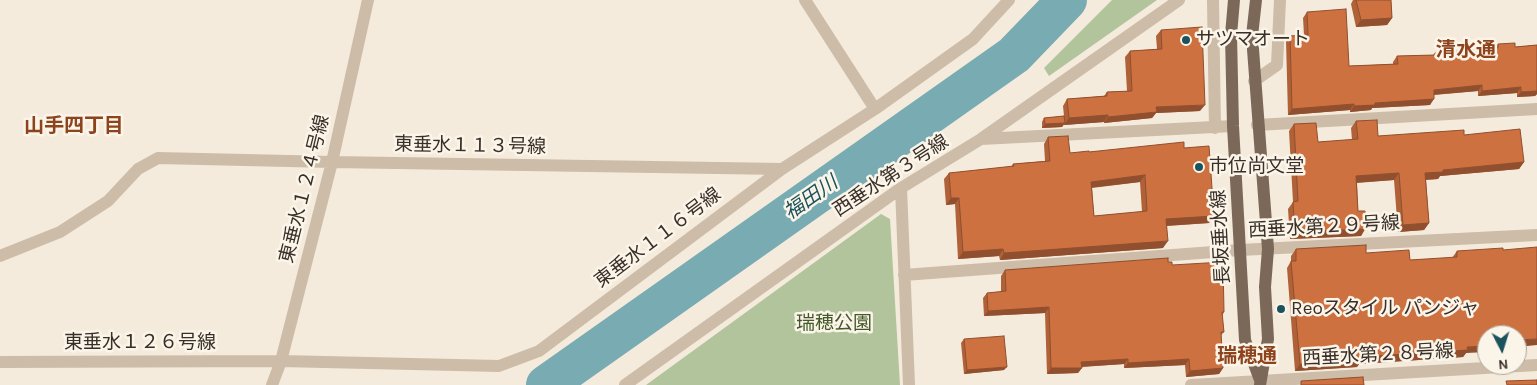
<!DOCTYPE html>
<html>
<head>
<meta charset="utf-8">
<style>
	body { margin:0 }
	#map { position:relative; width:1537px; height:385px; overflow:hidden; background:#f4ebdc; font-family:Karla,sans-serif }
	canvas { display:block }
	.north { position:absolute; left:1477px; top:325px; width:50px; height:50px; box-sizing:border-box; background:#fbf5e9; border:1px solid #ada69c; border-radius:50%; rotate:175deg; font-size:14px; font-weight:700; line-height:20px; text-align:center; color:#392f28 }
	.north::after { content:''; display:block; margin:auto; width:18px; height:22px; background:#1b525d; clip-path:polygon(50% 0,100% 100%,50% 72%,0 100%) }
</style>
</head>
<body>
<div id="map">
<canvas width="1537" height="385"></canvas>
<div class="north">N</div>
</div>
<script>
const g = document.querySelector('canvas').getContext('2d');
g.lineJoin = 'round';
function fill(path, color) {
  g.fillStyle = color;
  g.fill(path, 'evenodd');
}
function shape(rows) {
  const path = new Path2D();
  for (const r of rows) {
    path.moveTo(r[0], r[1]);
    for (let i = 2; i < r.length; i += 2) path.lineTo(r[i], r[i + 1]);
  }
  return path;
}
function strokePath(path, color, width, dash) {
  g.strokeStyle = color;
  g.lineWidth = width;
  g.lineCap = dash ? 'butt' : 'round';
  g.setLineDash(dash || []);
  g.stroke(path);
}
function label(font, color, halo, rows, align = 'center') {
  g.font = font + ' Karla,"Noto Sans JP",sans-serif';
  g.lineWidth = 5;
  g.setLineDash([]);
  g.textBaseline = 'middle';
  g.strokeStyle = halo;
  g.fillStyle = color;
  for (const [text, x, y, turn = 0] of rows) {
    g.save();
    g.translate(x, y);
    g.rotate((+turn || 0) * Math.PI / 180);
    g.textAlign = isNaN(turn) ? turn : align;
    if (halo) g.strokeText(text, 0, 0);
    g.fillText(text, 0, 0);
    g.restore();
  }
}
const green = shape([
	[1112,0,1157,0,1049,76,1044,68],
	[881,214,890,219,900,385,646,385]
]);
const river = shape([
	[546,385,1014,55,1067,0]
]);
const minor = shape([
	[805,0,875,109],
	[1213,0,1215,128],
	[1254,81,1277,65,1280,0],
	[1257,125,1537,109],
	[981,139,1233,126],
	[901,188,909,385],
	[0,256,60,232,108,201,138,169,158,158,332,162,782,169],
	[904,275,1240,250,1537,235],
	[0,362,281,361,499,366,539,351,782,169,875,109,973,39,1009,0],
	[272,385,281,361,332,162,368,0],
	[625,385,901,188,981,139,1179,0],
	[1191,385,1537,365]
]);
const major = shape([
	[1234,0,1231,35,1233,126,1245,340,1260,380],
	[1256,0,1252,36,1268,249,1265,287,1268,339,1260,385]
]);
const wall = shape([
	[1353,0,1391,0,1392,18,1387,25,1356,27,1351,4],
	[1307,12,1349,66,1393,64,1393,62,1397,56,1433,55,1435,53,1495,48,1498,44,1515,47,1537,45,1537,94,1535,96,1517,97,1517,93,1478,96,1478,91,1434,95,1430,105,1372,108,1371,110,1350,112,1350,110,1288,115,1286,41,1290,36,1304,35,1303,18],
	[1161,30,1200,111,1156,113,1152,118,1104,123,1104,122,1064,125,1064,124,1062,127,1042,128,1042,122,1044,118,1064,116,1063,106,1067,99,1104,96,1107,92,1127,91,1125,57,1130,51,1157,49,1156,36],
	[1356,121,1378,136,1464,135,1524,162,1519,169,1440,176,1438,179,1426,180,1429,223,1424,230,1398,232,1394,180,1357,183,1358,211,1365,229,1361,236,1290,239,1288,209,1293,202,1289,131,1294,124,1318,142,1352,140,1351,128],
	[1048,137,1070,153,1089,152,1184,148,1209,223,1167,226,1163,248,1000,260,999,256,958,259,955,204,946,205,944,179,949,173,1011,167,1013,164,1045,161,1044,144],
	[1140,182,1142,212,1094,216,1092,188],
	[1296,249,1366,253,1410,260,1452,258,1457,251,1517,335,1466,353,1463,357,1359,364,1357,367,1295,371,1287,268,1291,261,1291,256],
	[1168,262,1224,312,1222,316,1224,332,1221,335,1223,368,1219,374,1186,377,1185,365,1124,368,1124,364,1082,367,1078,373,1047,374,1045,313,984,316,983,298,987,293,1001,292,1001,276,1005,270],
	[964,339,1004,370,964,374,961,343]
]);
const shadedWall = shape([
	[1392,18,1387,25,1356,27,1361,20],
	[1482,85,1478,91,1430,95,1434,90],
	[1521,87,1517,93,1478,96,1482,91],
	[1537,91,1537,94,1535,96,1517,97,1521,92],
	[1434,99,1430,105,1372,108,1371,110,1350,112,1354,106,1375,103],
	[1354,104,1350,110,1288,115,1292,109],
	[1205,105,1200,111,1156,113,1152,118,1104,123,1108,117,1156,107],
	[1108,115,1104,122,1064,125,1069,118],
	[1065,123,1062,127,1042,128,1045,124],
	[1524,162,1519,169,1440,176,1438,179,1420,180,1425,173,1443,170],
	[1399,173,1394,180,1351,183,1356,176],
	[1145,175,1140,182,1087,188,1091,182],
	[951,198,959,198,955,204,946,205],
	[1214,216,1209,223,1162,226,1166,219],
	[1429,223,1424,230,1398,232,1403,225],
	[1365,229,1361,236,1290,239,1295,232],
	[1168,241,1163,248,1000,260,1004,253],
	[1003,249,999,256,958,259,963,252],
	[1049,307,1045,313,984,316,988,311],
	[1537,339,1537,345,1517,347,1517,340],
	[1487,346,1487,352,1466,353,1463,357,1359,364,1357,367,1295,371,1300,364,1361,357],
	[1128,359,1124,364,1077,367,1081,362],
	[1189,359,1185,365,1124,368,1128,363],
	[1007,367,1004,370,964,374,967,370],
	[1051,368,1082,368,1078,373,1047,374],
	[1223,368,1219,374,1186,377,1190,371]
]);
const building = shape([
	[1356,0,1391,0,1392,18,1361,20,1356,0],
	[1346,9,1349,66,1398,64,1397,56,1435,55,1435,53,1498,48,1498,44,1515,43,1515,47,1537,45,1537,91,1521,92,1521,87,1482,91,1482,85,1434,90,1434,99,1375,103,1375,105,1354,106,1354,104,1292,109,1290,36,1308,35,1307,12,1346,9],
	[1202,27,1205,105,1156,107,1157,112,1108,117,1108,115,1069,118,1067,99,1107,96,1107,92,1132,91,1130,51,1162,49,1161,30,1202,27],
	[1064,116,1065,123,1045,124,1044,118,1064,116],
	[1377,120,1378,136,1464,130,1464,135,1520,129,1524,162,1443,170,1443,172,1425,173,1429,223,1403,225,1399,173,1356,176,1358,211,1365,211,1365,229,1295,232,1293,202,1298,201,1294,124,1316,123,1318,142,1358,139,1356,121,1377,120],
	[1068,136,1070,153,1089,151,1089,152,1184,142,1184,148,1209,146,1214,216,1166,219,1168,241,1004,253,1003,249,963,252,959,198,951,198,949,173,1014,166,1013,164,1050,161,1048,137,1068,136],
	[1145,175,1147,211,1094,216,1091,182,1145,175],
	[1366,245,1366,253,1409,250,1410,260,1457,257,1457,251,1503,248,1503,250,1537,247,1537,339,1517,340,1517,335,1487,335,1487,346,1467,347,1468,350,1361,357,1361,361,1300,364,1291,261,1296,261,1296,249,1366,245],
	[1168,258,1168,262,1172,262,1172,265,1223,262,1224,312,1222,312,1224,332,1221,332,1223,368,1190,371,1189,359,1128,363,1128,359,1081,362,1082,368,1051,368,1049,307,988,311,987,293,1006,291,1005,270,1168,258],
	[1004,336,1007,367,967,370,964,339,1004,336],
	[1363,377,1364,385,1301,385,1301,381,1363,377],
	[1537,380,1537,385,1507,385,1506,381,1537,380]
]);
const markers = [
	[1186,40,5,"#1b525d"],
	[1199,167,5,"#1b525d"],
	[1281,309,5,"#1b525d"]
];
const poiNames = [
	["サツマオート",1196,40],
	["市位尚文堂",1209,167],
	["Reoスタイル パンジャ",1291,309]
];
const streetNames = [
	["東垂水１１３号線",470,146,1],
	["西垂水第３号線",891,176,-33],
	["東垂水１２４号線",305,189,-76],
	["西垂水第２９号線",1324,227,-3],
	["長坂垂水線",1221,237,-93],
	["東垂水１１６号線",658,238,-37],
	["東垂水１２６号線",140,343],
	["西垂水第２８号線",1378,355,-3]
];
const parkNames = [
	["瑞穂公園",834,324]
];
const neighbourhoodNames = [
	["清水通",1466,50],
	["山手四丁目",74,126],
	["瑞穂通",1247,356]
];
const waterNames = [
	["福田川",811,198,-35]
];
fill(green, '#b2c49b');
strokePath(river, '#79abb3', 40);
strokePath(minor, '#cdbca7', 12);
strokePath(major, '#7c6858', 12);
fill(wall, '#b06138');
fill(shadedWall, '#904f2e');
fill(building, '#cd7141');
strokePath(building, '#904f2e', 1);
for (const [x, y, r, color] of markers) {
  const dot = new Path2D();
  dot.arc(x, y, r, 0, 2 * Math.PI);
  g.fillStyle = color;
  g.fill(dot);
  strokePath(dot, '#fbf5e9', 2);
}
label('19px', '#392f28', '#fbf5e9', poiNames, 'left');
label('19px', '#392f28', '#fbf5e9', streetNames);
label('19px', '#43592a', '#fbf5e9', parkNames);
label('bold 20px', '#8d431c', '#fbf5e9', neighbourhoodNames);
label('italic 20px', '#1b525d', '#fbf5e9', waterNames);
</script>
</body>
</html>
